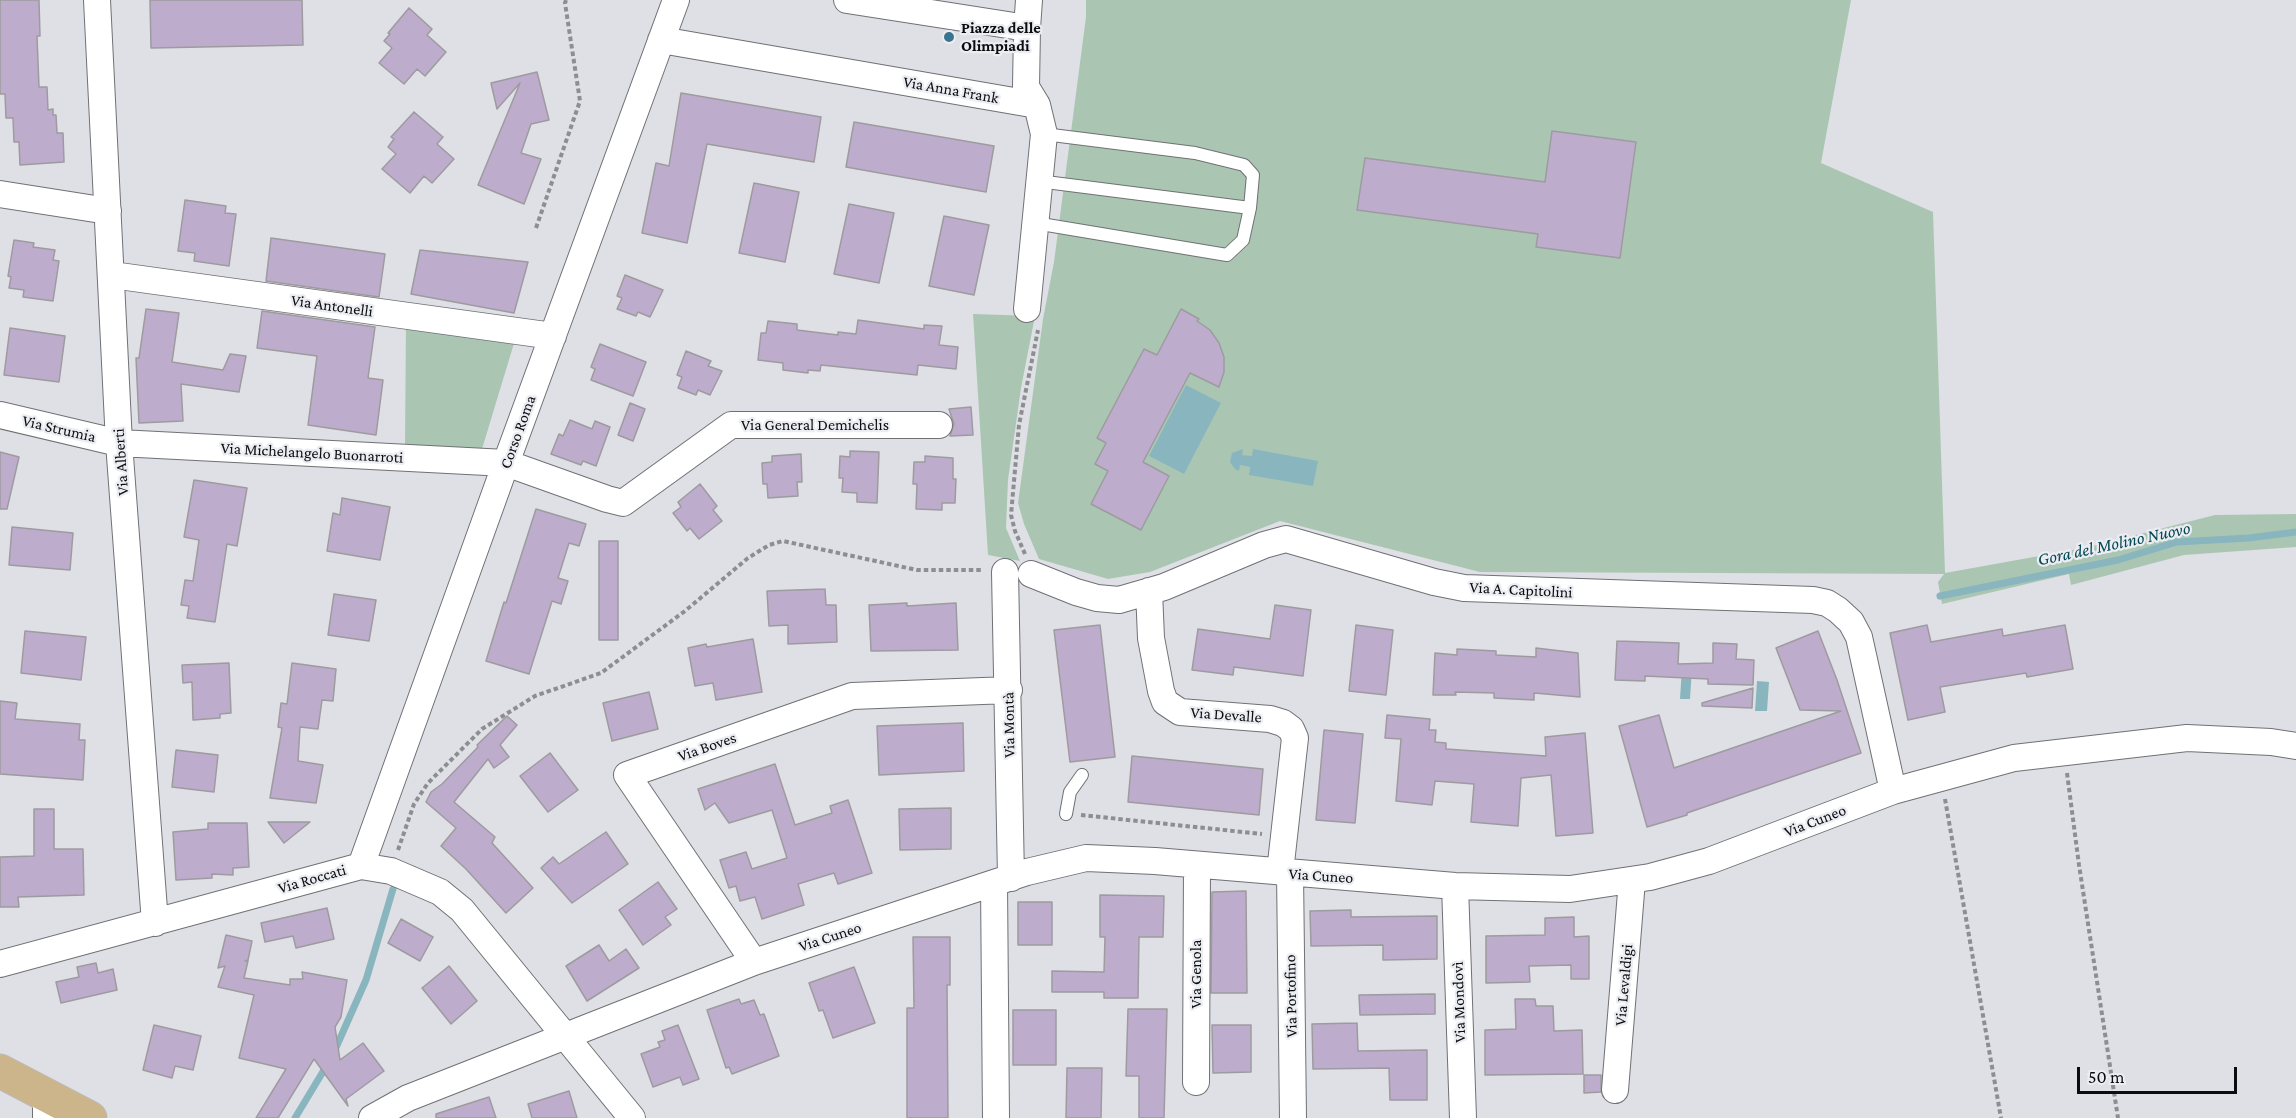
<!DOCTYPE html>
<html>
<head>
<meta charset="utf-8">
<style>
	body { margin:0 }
	#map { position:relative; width:2296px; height:1118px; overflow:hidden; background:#dfe0e5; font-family:"Crimson Pro",serif }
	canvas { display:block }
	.scale { position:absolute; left:2077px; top:1067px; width:160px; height:27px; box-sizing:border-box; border:3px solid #0b0c0d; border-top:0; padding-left:8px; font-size:18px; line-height:21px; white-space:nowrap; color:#0b0c0d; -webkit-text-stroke:4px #ecedf3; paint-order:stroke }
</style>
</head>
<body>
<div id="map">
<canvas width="2296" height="1118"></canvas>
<div class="scale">50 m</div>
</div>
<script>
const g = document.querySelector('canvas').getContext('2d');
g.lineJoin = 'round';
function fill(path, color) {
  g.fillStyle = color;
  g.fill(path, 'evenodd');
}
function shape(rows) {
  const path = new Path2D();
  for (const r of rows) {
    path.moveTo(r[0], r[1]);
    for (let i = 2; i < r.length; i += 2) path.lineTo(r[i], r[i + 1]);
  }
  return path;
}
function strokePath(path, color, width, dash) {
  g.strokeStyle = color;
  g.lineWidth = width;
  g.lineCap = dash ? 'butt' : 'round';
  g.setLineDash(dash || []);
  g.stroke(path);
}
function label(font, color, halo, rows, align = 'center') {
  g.font = font + ' "Crimson Pro",serif';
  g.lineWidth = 4.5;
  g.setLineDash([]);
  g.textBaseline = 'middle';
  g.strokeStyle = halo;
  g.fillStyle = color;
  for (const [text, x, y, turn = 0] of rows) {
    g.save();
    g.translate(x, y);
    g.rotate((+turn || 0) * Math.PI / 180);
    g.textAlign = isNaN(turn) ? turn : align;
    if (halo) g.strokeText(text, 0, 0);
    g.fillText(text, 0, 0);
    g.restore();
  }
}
const green = shape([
	[1086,0,1851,0,1821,163,1933,212,1945,573,2089,547,2215,515,2296,514,2296,547,2184,555,2071,585,2069,574,1942,604,1938,582,1944,574,1480,572,1280,521,1150,572,1108,579,1039,559,1024,524,1018,503,1043,319,1054,262,1086,17],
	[973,314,1035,316,1021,388,1008,480,1006,528,1020,561,988,555],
	[406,321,515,340,482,449,405,446]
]);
const water = shape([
	[1186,385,1221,403,1184,474,1149,456],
	[1243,449,1242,455,1252,456,1253,449,1318,461,1313,486,1249,475,1250,467,1240,465,1239,471,1235,469,1230,462,1232,453],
	[1682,667,1692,668,1690,699,1680,699],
	[1757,681,1769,682,1767,711,1755,711]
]);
const stream = shape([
	[1940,596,2118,560,2177,542,2249,538,2296,532],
	[334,1052,366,980,393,889],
	[295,1118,327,1065]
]);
const building = shape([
	[0,0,39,0,40,36,37,36,39,87,47,87,48,110,53,109,53,115,56,115,57,133,63,133,64,162,20,165,19,142,14,142,13,118,6,118,5,94,0,94,0,0],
	[150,0,302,0,303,45,151,48,150,0],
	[409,8,432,29,427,35,446,52,425,76,417,69,404,84,379,63,392,48,384,41,390,34,388,33,409,8],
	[537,72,549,120,531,124,521,153,541,159,524,204,478,185,520,83,497,109,491,83,537,72],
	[681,93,821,117,814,162,707,144,687,243,642,233,656,163,669,166,681,93],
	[414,112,443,137,437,144,454,159,432,183,424,176,410,193,382,169,396,154,388,147,394,139,391,137,414,112],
	[854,122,994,146,986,192,846,167,854,122],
	[1552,131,1636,142,1620,258,1536,247,1538,234,1357,210,1365,158,1545,182,1552,131],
	[754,183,799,192,785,262,739,253,754,183],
	[185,200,226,206,225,213,236,214,229,266,194,261,195,253,178,251,185,200],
	[849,204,894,213,879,283,834,274,849,204],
	[944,216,989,225,974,295,929,286,944,216],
	[271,238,385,254,379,297,266,281,271,238],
	[14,240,34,243,33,247,55,250,53,260,59,261,53,301,23,297,24,290,9,288,11,277,8,276,14,240],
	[420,250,528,262,514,313,411,294,420,250],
	[625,275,663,290,650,317,638,312,636,316,617,309,622,298,617,296,625,275],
	[146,309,179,313,172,362,223,370,230,354,246,356,239,392,181,384,183,421,139,423,136,358,139,358,146,309],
	[1181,309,1199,319,1197,321,1210,330,1219,343,1224,357,1224,372,1219,387,1190,373,1143,462,1169,476,1141,530,1091,504,1108,471,1095,464,1106,443,1097,438,1144,349,1157,355,1181,309],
	[262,311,375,327,368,378,383,380,376,435,308,425,317,356,257,348,262,311],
	[858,320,924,329,924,325,942,326,939,345,958,347,956,369,918,365,917,375,821,365,820,371,808,370,808,373,783,370,783,363,758,360,761,333,766,333,768,321,797,324,797,330,838,335,838,332,856,334,858,320],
	[10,328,65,336,59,382,4,375,10,328],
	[600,344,646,362,633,396,591,380,595,369,591,367,600,344],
	[686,351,711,361,708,366,722,371,710,395,698,390,696,395,678,388,682,377,677,375,686,351],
	[630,403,645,409,633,441,618,435,630,403],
	[971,407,973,435,950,436,954,424,949,409,971,407],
	[570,420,592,429,595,421,610,427,596,466,583,461,581,465,551,454,559,434,563,436,570,420],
	[850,451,879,452,877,503,857,502,857,493,842,492,843,478,839,478,840,456,850,457,850,451],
	[0,452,19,457,7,509,0,509,0,452],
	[801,454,802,482,797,482,798,496,768,498,767,484,763,484,762,463,772,462,772,456,801,454],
	[925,456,953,458,953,479,956,479,955,503,942,503,942,510,916,509,917,484,913,484,914,462,925,462,925,456],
	[194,480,247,488,237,546,227,544,215,622,187,618,189,606,181,605,185,580,193,581,199,540,184,537,194,480],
	[700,484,717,506,713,510,722,521,699,539,690,528,687,531,673,513,681,507,678,502,700,484],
	[342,498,390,507,380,560,327,551,333,513,340,515,342,498],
	[536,509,586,524,579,546,569,543,558,578,568,581,561,604,552,601,529,674,486,661,504,602,506,603,536,509],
	[12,527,73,533,70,570,9,565,12,527],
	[599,541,618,541,618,640,599,640,599,541],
	[825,589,826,605,836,605,837,642,788,644,788,625,769,626,767,591,825,589],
	[334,594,376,600,369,641,328,635,334,594],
	[907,603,907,606,956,603,958,650,871,651,869,605,907,603],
	[1275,605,1311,610,1303,676,1234,667,1233,675,1192,670,1198,629,1270,639,1275,605],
	[1100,625,1115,757,1070,762,1054,630,1100,625],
	[1356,625,1393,630,1386,695,1349,691,1356,625],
	[1927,625,1931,642,2002,629,2003,636,2065,625,2073,669,2027,677,2026,673,1940,687,1945,712,1908,720,1890,633,1927,625],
	[25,631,86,637,81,680,21,673,25,631],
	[1818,631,1837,680,1861,753,1687,813,1687,815,1647,827,1619,726,1659,715,1674,768,1841,711,1800,710,1776,648,1818,631],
	[753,639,762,692,716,700,713,683,695,686,688,648,706,644,707,647,753,639],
	[1617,641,1679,643,1678,664,1713,663,1713,643,1737,644,1736,659,1754,660,1753,685,1708,684,1708,679,1645,676,1645,681,1615,680,1617,641],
	[1536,648,1578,653,1580,697,1534,693,1534,700,1494,698,1494,693,1455,692,1456,695,1433,695,1435,653,1457,655,1457,649,1496,651,1496,655,1536,657,1536,648],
	[229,663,231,713,220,714,220,718,193,720,192,682,183,683,182,665,229,663],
	[292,663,336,669,333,701,322,700,318,729,300,727,298,761,323,765,316,803,270,798,282,728,278,727,281,703,287,704,292,663],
	[1753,688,1752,708,1702,706,1702,703,1753,688],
	[649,692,658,729,612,741,603,703,649,692],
	[0,701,17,703,15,719,80,724,79,740,85,740,83,780,0,774,0,701],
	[1387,715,1430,719,1429,730,1436,730,1435,742,1446,743,1446,749,1546,756,1545,737,1585,733,1593,833,1556,836,1551,775,1521,778,1518,826,1471,822,1474,784,1435,781,1432,805,1396,801,1401,739,1385,738,1387,715],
	[507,716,517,725,500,745,509,757,494,768,488,759,454,802,495,837,492,843,533,888,506,913,466,869,441,846,456,828,426,802,431,792,442,784,478,747,477,745,507,716],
	[963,723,964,771,879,775,877,726,963,723],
	[1324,730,1363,734,1355,823,1316,820,1324,730],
	[176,750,218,755,214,792,172,787,176,750],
	[550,753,578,790,548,812,520,776,550,753],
	[1132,756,1263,769,1259,815,1128,802,1132,756],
	[775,764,795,825,832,813,830,806,848,800,872,873,838,884,834,873,798,884,804,905,762,919,755,897,740,901,736,886,729,888,720,860,746,852,752,869,787,858,772,810,729,823,715,803,705,810,698,789,775,764],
	[951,808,951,849,900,850,899,809,951,808],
	[34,809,54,809,54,849,83,849,84,895,18,897,19,907,0,907,0,857,34,856,34,809],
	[268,822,310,822,284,843,268,822],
	[208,823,247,823,249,867,233,868,233,875,212,874,212,878,176,880,173,832,208,829,208,823],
	[606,832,628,864,572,903,541,868,553,857,559,864,606,832],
	[658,882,677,909,665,917,671,925,643,945,619,910,658,882],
	[1246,891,1247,993,1211,993,1212,892,1246,891],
	[1100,895,1164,896,1163,937,1139,937,1138,998,1104,998,1104,992,1052,992,1052,971,1104,972,1105,937,1100,937,1100,895],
	[1018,902,1052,902,1052,945,1018,945,1018,902],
	[327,908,334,939,296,948,293,936,265,942,261,923,327,908],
	[1351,910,1351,917,1437,916,1437,959,1383,960,1383,945,1311,946,1310,911,1351,910],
	[1574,917,1574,937,1589,936,1589,979,1571,979,1571,965,1529,966,1530,982,1486,983,1486,936,1545,935,1545,918,1574,917],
	[401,919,433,937,420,961,388,943,401,919],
	[226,935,252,941,248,960,245,961,248,961,244,978,290,985,290,979,303,979,302,972,347,980,341,1017,335,1027,340,1060,363,1043,384,1071,346,1099,348,1106,314,1059,278,1118,256,1118,286,1069,239,1058,254,995,218,987,225,966,218,968,226,935],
	[913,937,950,937,950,985,947,985,948,1118,907,1118,907,1008,914,1008,913,937],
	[599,945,609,961,626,949,639,968,587,1001,566,966,599,945],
	[96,963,98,973,113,969,117,990,61,1003,56,982,79,977,77,967,96,963],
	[449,966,477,1001,451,1024,422,988,449,966],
	[854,967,875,1023,833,1038,823,1010,819,1011,809,983,854,967],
	[1435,994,1435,1014,1360,1015,1359,995,1435,994],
	[739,999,741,1004,754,1000,760,1015,764,1014,779,1056,732,1074,729,1067,726,1068,707,1010,739,999],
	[1515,999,1535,999,1536,1006,1553,1006,1554,1031,1582,1030,1583,1074,1485,1075,1485,1030,1516,1029,1515,999],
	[1128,1009,1167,1009,1164,1118,1139,1118,1139,1076,1126,1076,1128,1009],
	[1013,1010,1056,1010,1056,1065,1013,1065,1013,1010],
	[1357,1023,1358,1051,1427,1050,1427,1100,1390,1100,1389,1068,1313,1069,1312,1024,1357,1023],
	[154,1025,201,1036,193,1070,175,1066,172,1078,143,1070,154,1025],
	[678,1025,699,1079,683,1085,680,1077,653,1087,641,1054,660,1047,658,1042,665,1040,662,1031,678,1025],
	[1212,1025,1251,1025,1251,1072,1213,1073,1212,1025],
	[1067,1068,1102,1068,1101,1118,1066,1118,1067,1068],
	[1584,1075,1601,1075,1601,1092,1584,1093,1584,1075],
	[569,1091,577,1118,532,1118,528,1104,569,1091],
	[489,1097,496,1118,436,1118,436,1114,489,1097]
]);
const path = shape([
	[536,228,580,101,565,3,566,0],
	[1025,554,1015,531,1011,515,1019,425,1038,330],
	[2067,773,2079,865,2118,1118],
	[1945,799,2001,1118],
	[1081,815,1262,834],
	[398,850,414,804,428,783,482,729,535,696,601,673,685,611,748,558,769,545,783,541,917,570,983,570]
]);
const service = shape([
	[1044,134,1195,153,1244,165,1253,175,1250,208],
	[1035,223,1227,255,1243,240,1250,208,1038,181],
	[1066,814,1070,792,1082,775]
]);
const minor = shape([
	[97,0,119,443,155,923],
	[847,0,1027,28,1026,87,1037,105],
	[1027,28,1029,0],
	[661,40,1037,105,1044,134,1027,309],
	[0,194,108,211],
	[112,275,553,336],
	[0,415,119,443,506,463,607,499,623,503,731,425,939,425],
	[1005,572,1011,878],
	[1031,574,1076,592,1097,598,1119,600,1164,587,1264,545,1286,539,1434,582,1464,588,1813,600,1827,603,1838,610,1851,622,1859,637,1893,791],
	[1149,591,1151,638,1161,691,1165,702,1180,712,1270,719,1283,723,1291,729,1295,738,1280,872],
	[361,866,506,463,676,0],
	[1290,873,1293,1118],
	[994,883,996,1118],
	[1455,886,1463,1118],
	[754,962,627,775,852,696,1009,690],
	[0,964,361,866,391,871,440,892,462,910,632,1118],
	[1196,1082,1197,865],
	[1615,1090,1632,880],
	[46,1118,46,1096],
	[372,1118,408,1098,754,962,1027,872,1086,858,1155,861,1455,886,1570,889,1650,877,1709,861,1893,791,2014,758,2187,738,2271,742,2296,746]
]);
const primary = shape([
	[0,1071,90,1118]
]);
const markers = [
	[949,37,6,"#3b748e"]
];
const poiNames = [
	["Piazza delle",961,28],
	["Olimpiadi",961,46]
];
const streetNames = [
	["Via Anna Frank",951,90,10],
	["Via Antonelli",332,306,8],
	["Via General Demichelis",815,425],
	["Via Strumia",59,429,13],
	["Corso Roma",518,432,-70],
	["Via Michelangelo Buonarroti",312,453,3],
	["Via Alberti",121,462,-94],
	["Via A. Capitolini",1521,590,3],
	["Via Devalle",1226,715,4],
	["Via Montà",1009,725,-91],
	["Via Boves",707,747,-19],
	["Via Cuneo",1815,821,-21],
	["Via Cuneo",1321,876,4],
	["Via Roccati",312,879,-16],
	["Via Cuneo",830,937,-18],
	["Via Genola",1196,974,-90],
	["Via Levaldigi",1624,985,-85],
	["Via Portofino",1291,996,-91],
	["Via Mondovì",1459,1002,-92]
];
const waterNames = [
	["Gora del Molino Nuovo",2114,544,-12]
];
fill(green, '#aac6b3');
fill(water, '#89b6be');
strokePath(stream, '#89b6be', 7);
fill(building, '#beaccd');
strokePath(building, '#9d9b9f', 1.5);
strokePath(service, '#6f7175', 14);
strokePath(minor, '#6f7175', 28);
strokePath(primary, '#bbb', 35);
strokePath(path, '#8d8e91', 4, [4.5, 3]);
strokePath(service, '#fff', 12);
strokePath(minor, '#fff', 26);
strokePath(primary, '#cdb58b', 33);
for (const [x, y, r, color] of markers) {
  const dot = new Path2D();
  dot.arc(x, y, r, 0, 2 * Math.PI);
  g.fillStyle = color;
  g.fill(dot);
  strokePath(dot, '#ecedf3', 2);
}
label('bold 16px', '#0b0c0d', '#ecedf3', poiNames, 'left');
label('16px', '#0b0c0d', '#ecedf3', streetNames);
label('italic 18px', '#024852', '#ecedf3', waterNames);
</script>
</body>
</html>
